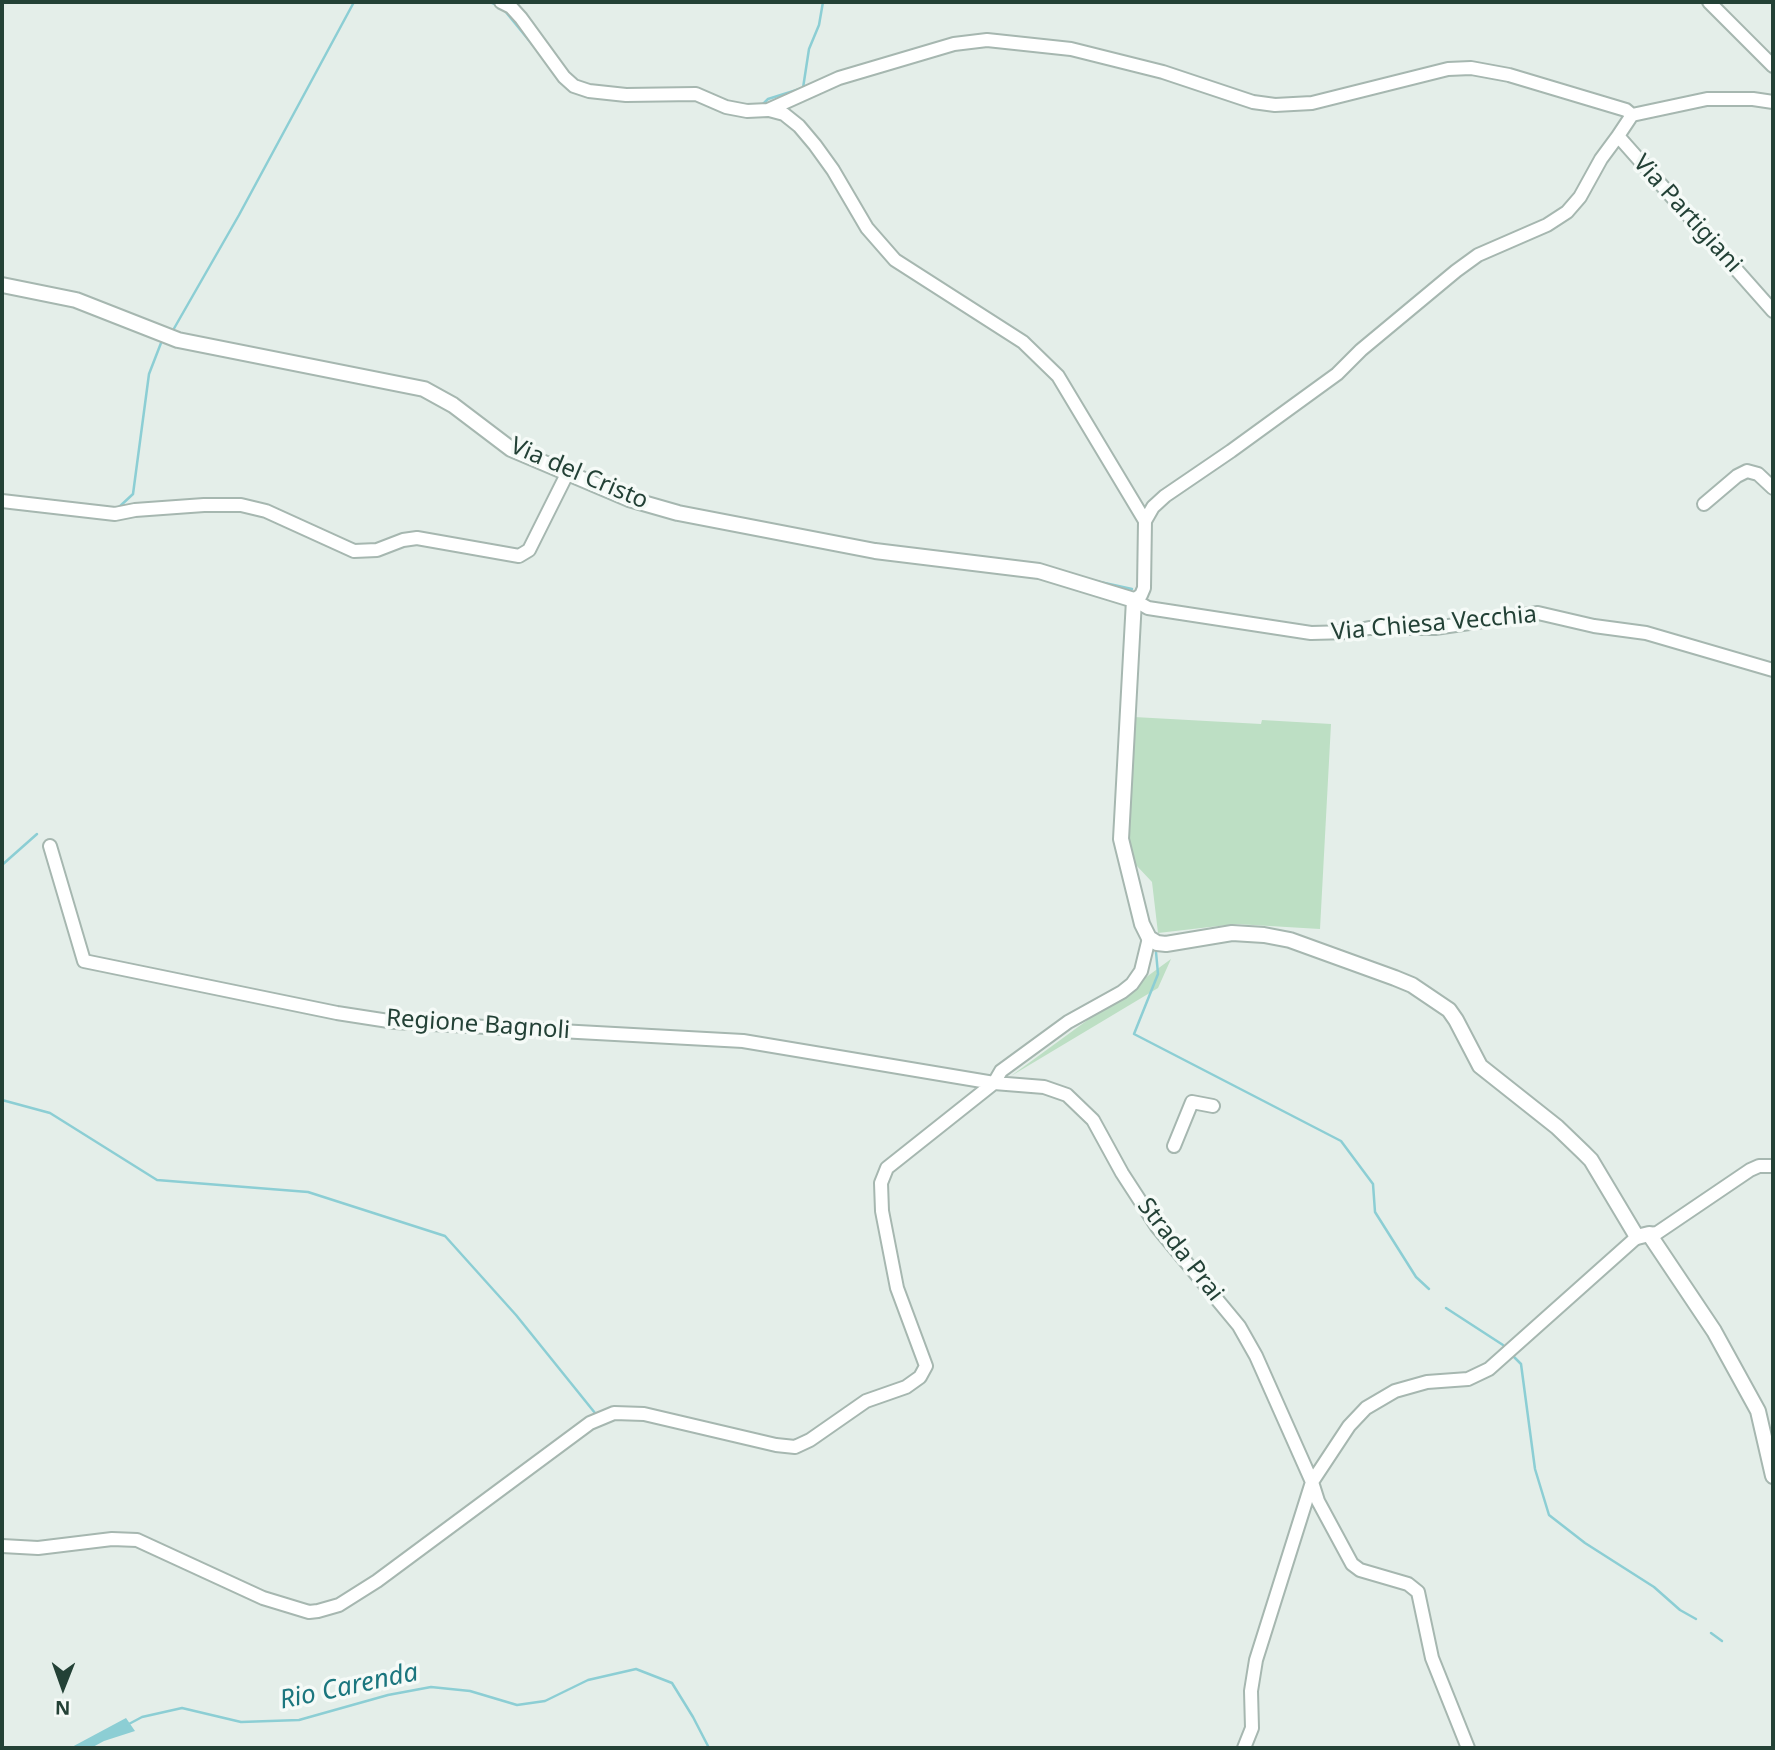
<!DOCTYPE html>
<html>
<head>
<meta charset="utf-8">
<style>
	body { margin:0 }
	#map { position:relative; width:1775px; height:1750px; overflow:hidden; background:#e4eee9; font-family:"Noto Sans",sans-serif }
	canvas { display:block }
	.frame { position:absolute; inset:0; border:4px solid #234136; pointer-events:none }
	.north { position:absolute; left:28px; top:1652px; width:70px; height:70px; -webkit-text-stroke:5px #f5faf7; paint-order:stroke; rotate:181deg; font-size:19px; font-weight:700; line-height:28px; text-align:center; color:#234136 }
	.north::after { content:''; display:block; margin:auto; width:24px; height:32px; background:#234136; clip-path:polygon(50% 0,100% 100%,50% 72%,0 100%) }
</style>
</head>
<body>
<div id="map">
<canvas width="1775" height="1750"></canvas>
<div class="frame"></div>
<div class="north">N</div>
</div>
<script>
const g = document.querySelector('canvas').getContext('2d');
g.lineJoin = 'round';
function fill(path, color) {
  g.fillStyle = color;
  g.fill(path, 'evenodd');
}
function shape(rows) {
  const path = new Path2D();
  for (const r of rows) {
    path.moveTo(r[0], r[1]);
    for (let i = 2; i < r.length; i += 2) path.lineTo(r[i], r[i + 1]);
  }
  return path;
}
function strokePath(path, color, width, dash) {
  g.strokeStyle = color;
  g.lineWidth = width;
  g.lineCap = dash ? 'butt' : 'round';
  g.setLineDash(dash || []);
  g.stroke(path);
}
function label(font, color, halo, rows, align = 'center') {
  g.font = font + ' "Noto Sans",sans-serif';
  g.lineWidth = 7;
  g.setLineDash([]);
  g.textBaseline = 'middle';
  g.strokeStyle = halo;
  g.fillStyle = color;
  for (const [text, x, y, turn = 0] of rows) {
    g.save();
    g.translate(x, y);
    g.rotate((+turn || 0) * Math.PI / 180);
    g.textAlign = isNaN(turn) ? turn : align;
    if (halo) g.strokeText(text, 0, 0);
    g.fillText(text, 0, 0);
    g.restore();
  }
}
const green = shape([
	[1134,717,1261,724,1262,720,1331,724,1320,929,1236,924,1158,933,1152,882,1136,865,1127,837],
	[1171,959,1158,988,1011,1076]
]);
const water = shape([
	[126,1718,135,1731,104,1741,91,1748,70,1748]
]);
const stream = shape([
	[490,2,497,5],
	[505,11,536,49],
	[763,104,768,99,803,88,809,49,819,25,823,2],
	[172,332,239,215,354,2],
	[118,508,133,494,149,374,161,343],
	[1091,580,1132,589],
	[2,865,37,834],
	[1156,952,1158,974,1134,1034,1341,1141,1373,1184,1375,1212,1416,1277,1429,1289],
	[2,1100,50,1113,157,1180,308,1192,445,1236,516,1315,595,1413],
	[1446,1308,1503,1345],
	[1514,1357,1521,1364,1535,1469,1549,1515,1585,1543,1654,1587,1680,1610,1696,1619],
	[1711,1633,1722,1641],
	[127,1725,142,1717,182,1708,241,1722,299,1720,388,1695,431,1687,470,1691,517,1705,545,1701,588,1680,636,1669,672,1683,693,1717,709,1748]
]);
const minor = shape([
	[501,2,511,7,521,18,564,77,574,86,589,91,626,95,696,94,726,107,747,111,768,110,839,78,954,44,987,40,1071,49,1163,72,1253,102,1275,105,1312,103,1448,69,1471,68,1509,75,1626,110,1632,115,1707,99,1753,99,1773,102],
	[1709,2,1773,66],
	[769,110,784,114,799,126,815,145,833,170,867,228,895,260,1023,342,1058,376,1145,521],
	[1632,115,1618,136,1773,311],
	[1618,136,1601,159,1580,197,1567,212,1547,225,1478,255,1456,271,1361,350,1337,374,1231,451,1165,496,1153,507,1145,521,1144,588,1141,595,1134,600,1148,608,1311,633,1350,632,1369,628,1435,628,1538,613,1594,626,1646,633,1773,670],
	[2,501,115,514,135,510,204,505,241,505,266,511,354,551,377,550,403,540,417,538,519,556,529,550,568,472],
	[1704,504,1737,476,1747,471,1758,474,1773,488],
	[50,846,84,961,337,1013,395,1022,743,1041,994,1083,1044,1087,1067,1095,1093,1120,1122,1173,1157,1227,1239,1326,1256,1356,1312,1482,1318,1501,1352,1564,1360,1570,1408,1584,1418,1592,1432,1658,1468,1748],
	[1174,1146,1192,1102,1213,1106],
	[1649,1234,1657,1233,1750,1170,1759,1166,1773,1166],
	[2,1546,38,1548,112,1539,137,1540,263,1598,309,1612,318,1611,339,1605,377,1581,590,1423,614,1413,644,1414,776,1445,795,1447,810,1440,866,1401,906,1387,920,1377,926,1366,897,1288,882,1211,881,1183,887,1168,994,1083,1001,1071,1068,1022,1122,992,1132,984,1141,971,1149,938],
	[1244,1748,1252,1728,1251,1691,1256,1660,1312,1482,1349,1426,1366,1408,1395,1391,1427,1382,1468,1379,1489,1369,1637,1237]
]);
const tertiary = shape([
	[2,285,76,300,178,340,424,389,453,405,511,449,629,499,678,513,875,551,1039,571,1134,600,1121,839,1142,924,1149,938,1157,943,1166,944,1232,933,1264,935,1290,940,1395,978,1412,985,1449,1010,1456,1020,1480,1066,1557,1127,1583,1152,1591,1160,1637,1237,1649,1234,1714,1331,1758,1411,1773,1476]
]);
const streetNames = [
	["Via Partigiani",1687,214,48],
	["Via del Cristo",579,474,23],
	["Via Chiesa Vecchia",1434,624,-5],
	["Regione Bagnoli",478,1025,4],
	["Strada Prai",1180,1250,52]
];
const waterNames = [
	["Rio Carenda",349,1687,-12]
];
fill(green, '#bddfc4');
fill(water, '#8cced4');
strokePath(stream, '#8cced4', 2.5);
strokePath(minor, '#a6b7b0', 16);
strokePath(tertiary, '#a6b7b0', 18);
strokePath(minor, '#fff', 12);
strokePath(tertiary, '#fff', 14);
label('24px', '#234136', '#f5faf7', streetNames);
label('italic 26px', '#1b767e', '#f5faf7', waterNames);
</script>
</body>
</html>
